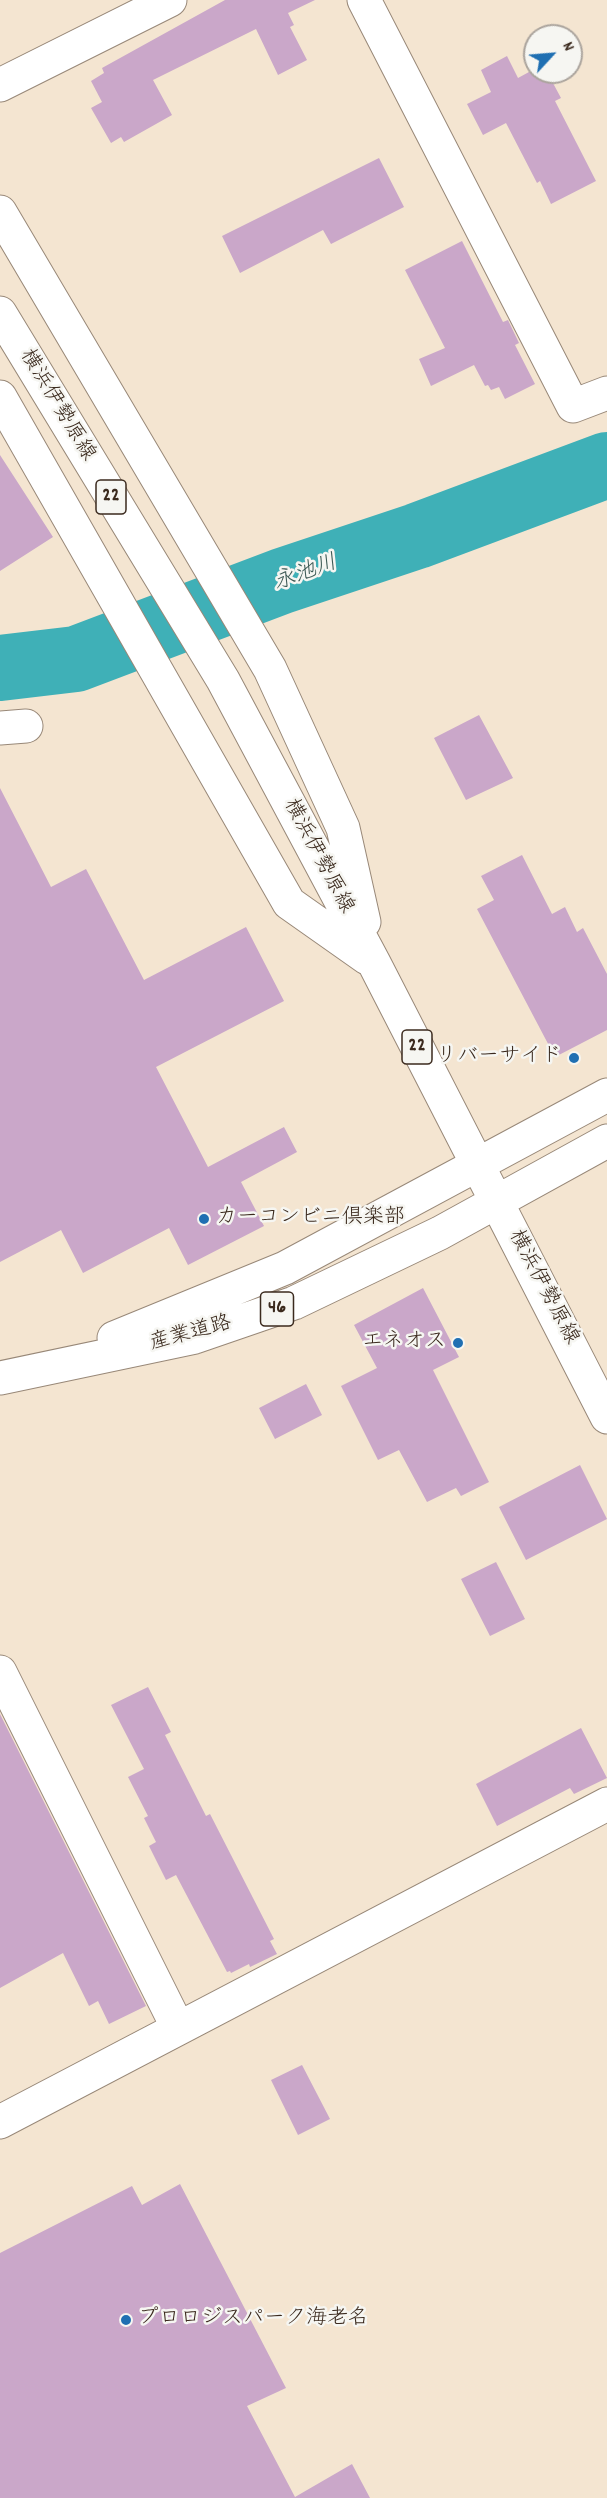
<!DOCTYPE html>
<html>
<head>
<meta charset="utf-8">
<style>
	body { margin:0 }
	#map { position:relative; width:607px; height:2498px; overflow:hidden; background:#f4e5d1; font-family:Dekko,sans-serif }
	canvas { display:block }
	.north { position:absolute; left:523px; top:24px; width:60px; height:60px; box-sizing:border-box; background:#f6f6f2; border:2px solid #aba49d; border-radius:50%; rotate:64deg; font-size:16px; font-weight:700; line-height:24px; text-align:center; color:#3b2a1e }
	.north::after { content:''; display:block; margin:auto; width:21px; height:27px; background:#1f6fb2; clip-path:polygon(50% 0,100% 100%,50% 72%,0 100%) }
</style>
</head>
<body>
<div id="map">
<canvas width="607" height="2498"></canvas>
<div class="north">N</div>
</div>
<script>
const g = document.querySelector('canvas').getContext('2d');
g.lineJoin = 'round';
function shape(rows) {
  const path = new Path2D();
  for (const r of rows) {
    path.moveTo(r[0], r[1]);
    for (let i = 2; i < r.length; i += 2) path.lineTo(r[i], r[i + 1]);
  }
  return path;
}
function strokePath(path, color, width, dash) {
  g.strokeStyle = color;
  g.lineWidth = width;
  g.lineCap = dash ? 'butt' : 'round';
  g.setLineDash(dash || []);
  g.stroke(path);
}
function fill(path, color) {
  g.fillStyle = color;
  g.fill(path, 'evenodd');
}
function label(font, color, halo, rows, align = 'center') {
  g.font = font + ' Dekko,"Klee One",sans-serif';
  g.lineWidth = 5;
  g.setLineDash([]);
  g.textBaseline = 'middle';
  g.strokeStyle = halo;
  g.fillStyle = color;
  for (const [text, x, y, turn = 0] of rows) {
    g.save();
    g.translate(x, y);
    g.rotate((+turn || 0) * Math.PI / 180);
    g.textAlign = isNaN(turn) ? turn : align;
    if (halo) g.strokeText(text, 0, 0);
    g.fillText(text, 0, 0);
    g.restore();
  }
}
const river = shape([
	[0,668,76,659,282,581,417,536,607,465]
]);
const building = shape([
	[225,0,315,0,288,13,294,25,290,27,307,60,278,75,256,29,153,80,172,115,124,142,121,137,111,143,91,108,102,102,91,81,104,73,102,68],
	[507,56,518,78,529,72,547,72,561,98,555,101,596,181,551,204,540,181,537,183,506,123,483,135,467,104,491,92,481,70],
	[379,158,404,207,331,244,323,230,240,273,222,236],
	[462,241,503,322,508,320,519,343,515,345,535,384,505,399,499,387,491,390,488,385,485,386,474,365,431,386,419,359,445,348,405,270],
	[0,455,53,537,0,571],
	[479,715,513,778,466,800,434,738],
	[0,788,51,887,86,869,144,980,246,927,284,1001,156,1067,208,1167,284,1127,297,1152,241,1182,264,1226,188,1265,169,1228,83,1273,61,1230,0,1262],
	[522,855,552,914,565,907,577,932,583,928,607,974,607,1030,555,1057,477,909,494,900,481,876],
	[423,1288,459,1357,433,1370,489,1482,461,1496,456,1488,427,1502,399,1450,378,1460,341,1386,377,1368,354,1325],
	[306,1384,322,1415,275,1439,259,1408],
	[580,1465,607,1519,526,1560,499,1507],
	[496,1562,525,1619,490,1636,461,1579],
	[148,1687,171,1732,165,1735,206,1816,210,1814,274,1939,270,1941,277,1954,250,1967,249,1964,231,1973,230,1971,227,1972,176,1875,166,1880,149,1846,156,1842,144,1818,148,1816,128,1777,144,1769,111,1705],
	[0,1714,146,2006,109,2024,98,2001,89,2006,63,1953,0,1988],
	[581,1728,607,1778,574,1794,570,1788,497,1826,476,1784],
	[302,2065,330,2119,298,2135,271,2080],
	[180,2184,286,2388,247,2406,295,2497,352,2464,370,2498,0,2498,0,2253,132,2186,142,2205]
]);
const minor = shape([
	[364,0,573,406,607,393],
	[0,85,170,0],
	[0,728,26,726],
	[0,1672,178,2028],
	[0,2122,607,1804]
]);
const major = shape([
	[0,212,270,669,343,828,364,922],
	[0,313,223,680,374,963,607,1417],
	[0,397,289,903,367,958],
	[114,1338,285,1268,607,1095],
	[0,1378,195,1337,294,1303,440,1233,607,1141]
]);
const markers = [
	[574,1058,6,"#1f6fb2"],
	[204,1219,6,"#1f6fb2"],
	[458,1343,6,"#1f6fb2"],
	[126,2320,6,"#1f6fb2"]
];
const shields = [
	[111,497,30],
	[417,1047,30],
	[277,1309,33]
];
const shieldNames = [
	["22",111,497],
	["22",417,1047],
	["46",277,1309]
];
const streetNames = [
	["横浜伊勢原線",56,406,59],
	["横浜伊勢原線",317,857,62],
	["横浜伊勢原線",542,1288,62],
	["産業道路",191,1335,-15]
];
const poiNames = [
	["リバーサイド",562,1058],
	["カーコンビニ倶楽部",216,1219,"left"],
	["エネオス",446,1343],
	["プロロジスパーク海老名",138,2320,"left"]
];
const waterNames = [
	["永池川",306,575,-20]
];
strokePath(river, '#3fb0b7', 66);
fill(building, '#caa7c9');
strokePath(minor, '#988878', 35);
strokePath(major, '#988878', 35);
strokePath(minor, '#fff', 33);
strokePath(major, '#fff', 33);
for (const [x, y, r, color] of markers) {
  const dot = new Path2D();
  dot.arc(x, y, r, 0, 2 * Math.PI);
  g.fillStyle = color;
  g.fill(dot);
  strokePath(dot, '#f6f6f2', 2);
}
for (const [x, y, w] of shields) {
  const box = new Path2D();
  box.roundRect(x - w / 2, y - 17, w, 34, 4.5);
  g.fillStyle = '#f6f6f2';
  g.fill(box);
  strokePath(box, '#3b2a1e', 1.5);
}
label('bold 20px', '#3b2a1e', null, shieldNames);
label('21px', '#3b2a1e', '#f6f6f2', streetNames);
label('21px', '#3b2a1e', '#f6f6f2', poiNames, 'right');
label('italic 22px', '#3c5954', '#f6f6f2', waterNames);
</script>
</body>
</html>
